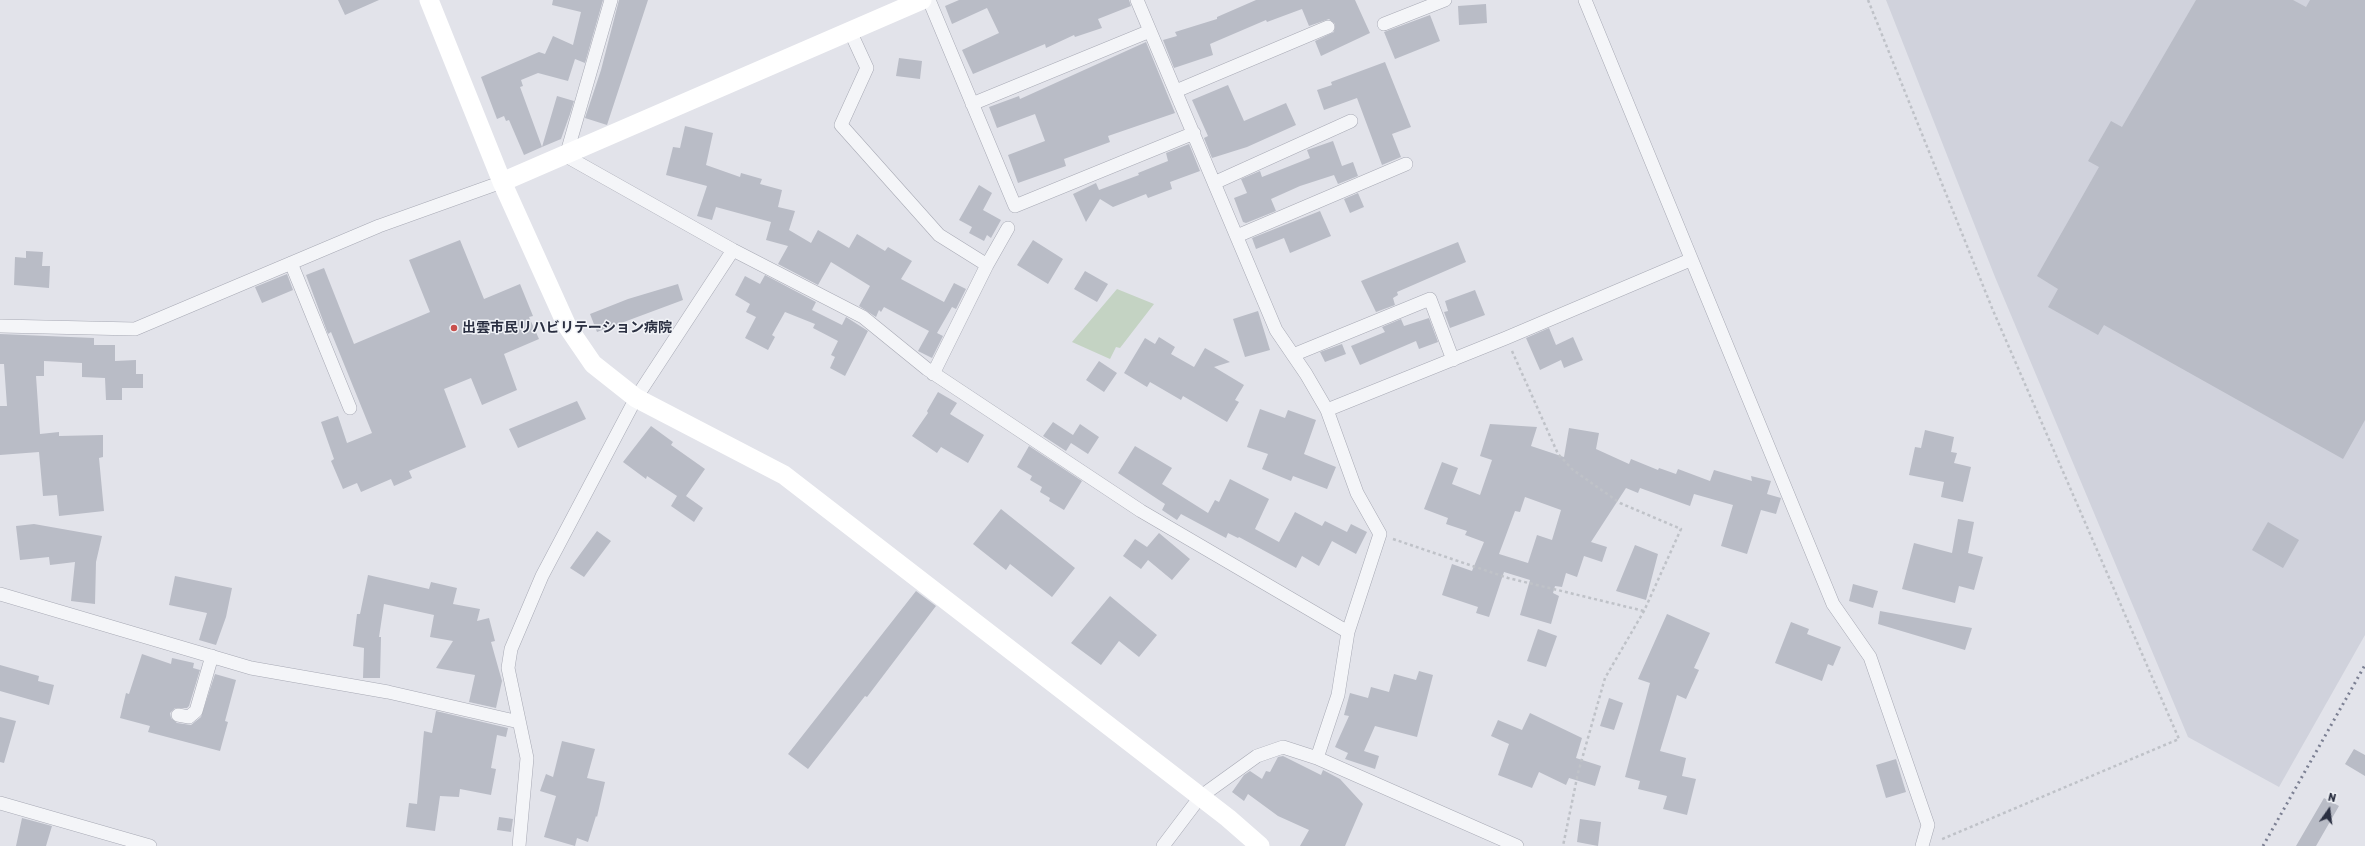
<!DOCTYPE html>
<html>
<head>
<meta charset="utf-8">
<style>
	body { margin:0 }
	#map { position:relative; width:2365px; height:846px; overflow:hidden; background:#e2e3ea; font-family:Rubik,sans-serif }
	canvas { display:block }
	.north { position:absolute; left:2309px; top:790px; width:40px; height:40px; -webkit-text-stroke:3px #f1f3f7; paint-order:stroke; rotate:14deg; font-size:11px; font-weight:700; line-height:16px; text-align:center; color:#2a2f41 }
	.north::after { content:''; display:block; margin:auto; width:14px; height:18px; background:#2a2f41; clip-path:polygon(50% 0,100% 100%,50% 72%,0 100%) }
</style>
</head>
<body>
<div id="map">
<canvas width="2365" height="846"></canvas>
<div class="north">N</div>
</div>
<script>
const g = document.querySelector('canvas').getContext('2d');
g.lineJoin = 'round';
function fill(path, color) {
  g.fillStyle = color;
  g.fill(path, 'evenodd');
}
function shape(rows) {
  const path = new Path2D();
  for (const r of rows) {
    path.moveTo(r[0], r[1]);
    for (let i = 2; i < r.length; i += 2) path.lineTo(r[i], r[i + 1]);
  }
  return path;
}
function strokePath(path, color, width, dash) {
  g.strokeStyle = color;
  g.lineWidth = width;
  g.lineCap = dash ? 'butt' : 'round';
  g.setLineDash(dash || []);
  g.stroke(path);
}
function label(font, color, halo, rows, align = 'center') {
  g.font = font + ' Rubik,"Noto Sans JP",sans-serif';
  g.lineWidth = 3;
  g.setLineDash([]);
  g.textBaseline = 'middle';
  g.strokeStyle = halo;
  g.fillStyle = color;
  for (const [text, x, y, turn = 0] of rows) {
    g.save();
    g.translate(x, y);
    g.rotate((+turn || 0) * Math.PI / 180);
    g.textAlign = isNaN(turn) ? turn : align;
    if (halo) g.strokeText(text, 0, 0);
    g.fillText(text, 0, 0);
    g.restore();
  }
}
const built = shape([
	[1886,0,2365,0,2365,635,2279,787,2188,737,1995,277]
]);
const green = shape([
	[1117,289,1154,304,1120,348,1116,347,1110,359,1072,342]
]);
const building = shape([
	[338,0,379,0,345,15],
	[553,0,603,0,585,63,575,59,568,81,538,73,521,80,523,86,520,87,542,147,524,155,509,120,506,121,504,116,497,119,481,77,539,52,545,54,553,36,573,45,581,12,552,5],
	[619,0,648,0,607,125,585,118,601,70],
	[959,0,1129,0,1131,6,1098,19,1102,28,1075,37,1074,35,1046,48,1045,44,973,74,962,50,999,33,987,8,952,24,945,6],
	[1256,0,1355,0,1370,33,1321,56,1315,41,1334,32,1335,24,1329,19,1309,26,1302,9,1267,22,1266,20,1210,44,1213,55,1174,68,1163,40,1177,36,1175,32,1217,19,1217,17],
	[2196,0,2293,0,2306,7,2310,0,2365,0,2365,420,2343,459,2104,325,2098,335,2048,307,2058,289,2037,276,2099,167,2088,161,2111,121,2122,127],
	[1486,4,1487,23,1459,25,1458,6],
	[1430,15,1440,41,1395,59,1384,32],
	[1146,42,1175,113,1108,136,1110,142,1064,159,1066,166,1018,183,1008,155,1045,141,1035,114,997,128,989,107,1019,96,1020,99],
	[899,58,922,61,920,79,896,76],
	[1385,62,1411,127,1392,134,1401,157,1382,165,1357,98,1324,110,1317,90,1332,85,1331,82],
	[1228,85,1244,121,1286,103,1296,125,1247,147,1212,158,1204,138,1208,136,1192,100],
	[557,96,574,101,570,114,561,139,542,147],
	[685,126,713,133,706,165,740,177,741,173,762,179,760,184,782,190,778,207,795,211,789,230,811,243,818,230,849,248,857,234,885,251,888,247,912,261,901,279,944,302,954,283,966,289,956,309,952,307,937,333,943,336,932,358,918,351,929,331,884,307,881,312,879,310,876,317,859,306,870,286,831,262,818,285,778,264,788,246,766,240,771,222,716,207,712,220,697,216,707,186,666,175,673,147,680,148],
	[1333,141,1342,166,1353,162,1358,176,1338,184,1334,175,1300,186,1271,199,1276,211,1246,223,1243,222,1234,198,1247,193,1241,179,1260,171,1262,177,1310,158,1307,150],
	[1189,144,1200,171,1170,182,1172,189,1148,198,1146,194,1113,207,1100,199,1086,222,1073,194,1096,183,1099,190,1139,175,1138,173,1168,161,1166,153],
	[979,185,992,193,983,210,1001,220,991,238,987,235,984,241,969,233,972,227,959,220],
	[1358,193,1364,207,1350,213,1344,199],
	[1320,211,1331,236,1290,253,1284,238,1256,249,1252,238],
	[460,240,484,299,520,284,533,316,529,317,539,339,504,354,517,390,482,405,471,378,444,389,466,447,409,471,412,478,394,486,391,479,361,492,357,483,343,489,331,461,334,459,321,422,338,416,347,443,372,433,331,332,328,334,306,275,324,268,354,344,430,312,409,260],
	[1033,240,1063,259,1048,284,1017,265],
	[1458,242,1466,262,1397,292,1398,295,1393,298,1395,305,1376,312,1361,281],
	[26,251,43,252,42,266,50,266,49,288,14,285,15,257,26,258],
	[1085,271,1108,284,1097,302,1074,289],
	[287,274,293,290,262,303,255,287],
	[765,275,816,302,812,310,842,325,846,317,868,331,845,376,830,368,835,357,831,355,838,341,813,328,815,324,785,312,772,335,775,337,768,350,745,338,756,317,746,312,750,304,735,295,745,276,760,284],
	[678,284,683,300,597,332,590,314,628,299],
	[1475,290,1485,315,1450,328,1444,312,1448,311,1445,301],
	[1258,311,1270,350,1245,357,1233,319],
	[1429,318,1438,342,1419,349,1416,341,1360,365,1351,346,1385,332,1382,327,1401,319,1404,326],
	[1549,328,1556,345,1573,337,1583,360,1564,368,1561,360,1540,370,1526,338],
	[0,334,94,338,94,345,115,345,115,361,136,360,136,374,143,374,143,388,122,388,122,400,106,400,105,378,82,377,82,363,44,361,44,376,36,376,40,434,59,432,59,436,103,435,103,457,99,458,104,511,59,516,57,495,43,496,39,452,0,455,0,406,7,406,4,364,0,364],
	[1159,337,1175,347,1171,354,1194,367,1205,348,1230,362,1214,367,1244,385,1235,400,1239,402,1227,422,1183,396,1181,400,1150,382,1147,387,1124,373,1145,338,1155,344],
	[1342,344,1346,354,1325,362,1320,352],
	[1099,361,1117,373,1104,392,1086,380],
	[938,392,957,403,950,414,984,435,968,463,941,447,937,453,912,436,928,413,927,411],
	[577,401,586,419,518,448,509,429],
	[1260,409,1285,418,1288,410,1316,420,1304,454,1336,467,1327,489,1293,476,1291,481,1262,469,1268,454,1247,447],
	[1053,422,1073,435,1080,424,1099,437,1088,454,1071,443,1066,451,1043,436],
	[1490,424,1537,427,1531,446,1564,457,1569,428,1599,433,1596,449,1629,464,1631,459,1658,470,1659,468,1676,474,1678,469,1710,481,1714,470,1752,481,1751,476,1771,481,1767,494,1781,498,1776,514,1761,510,1747,554,1721,546,1733,505,1694,494,1690,506,1640,488,1638,493,1626,488,1591,542,1607,547,1602,562,1584,556,1577,577,1566,573,1562,587,1555,586,1553,593,1559,596,1551,624,1520,615,1530,580,1504,572,1489,617,1476,613,1478,607,1442,595,1452,564,1472,571,1484,542,1465,535,1467,531,1446,524,1448,518,1424,509,1442,462,1458,468,1452,484,1480,495,1492,460,1480,456],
	[1525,497,1561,510,1552,540,1537,535,1528,563,1499,554,1515,511,1520,512],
	[651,426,673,442,671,445,705,469,686,496,703,508,694,522,671,506,677,496,647,476,646,479,623,462],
	[1925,430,1954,437,1951,452,1957,453,1954,463,1971,467,1963,502,1941,497,1944,482,1909,475,1915,447,1921,448],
	[1029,446,1082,481,1064,510,1049,501,1050,498,1040,492,1042,487,1030,480,1032,476,1017,467],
	[1135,446,1172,468,1162,484,1208,513,1215,500,1219,502,1230,479,1269,499,1255,529,1279,542,1295,512,1322,526,1325,521,1347,532,1351,524,1367,532,1356,554,1332,541,1319,566,1302,556,1296,568,1239,537,1238,538,1228,533,1226,538,1181,514,1177,520,1162,510,1165,504,1118,473],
	[1001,509,1075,568,1052,597,1010,564,1006,570,973,544],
	[1958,519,1974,522,1968,553,1983,557,1974,590,1959,586,1955,603,1902,589,1914,543,1952,553],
	[2268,522,2299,540,2283,568,2252,550],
	[34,524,102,536,96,562,95,604,71,601,75,562,50,565,49,557,20,560,16,526],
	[597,531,611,541,584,577,570,568],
	[1159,533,1190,559,1172,580,1148,560,1141,569,1123,556,1135,539,1147,547],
	[1635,545,1658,554,1646,600,1616,591],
	[368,575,429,589,431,582,457,588,453,604,480,609,477,621,489,618,495,641,491,642,502,681,496,708,469,702,475,675,436,668,453,641,430,637,434,615,384,604,379,637,381,637,380,678,363,678,364,648,353,646,357,614,360,614],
	[175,576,232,588,226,617,216,645,199,640,207,613,169,605],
	[1853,584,1878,591,1873,608,1849,601],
	[916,591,936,606,867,697,865,696,808,769,788,754],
	[1110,596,1157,635,1139,657,1119,641,1101,665,1071,643],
	[1880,611,1972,628,1965,650,1878,624],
	[1667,614,1710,633,1694,668,1699,670,1686,699,1677,695,1660,751,1686,758,1682,776,1696,779,1687,815,1663,809,1667,796,1638,789,1640,781,1625,777,1650,683,1638,679],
	[1791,622,1809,629,1807,634,1841,647,1833,666,1828,664,1822,681,1775,663],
	[1538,629,1557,636,1546,667,1527,661],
	[142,654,171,664,172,658,194,663,193,668,200,670,189,706,187,708,175,708,170,713,171,718,177,723,191,725,201,717,215,674,236,680,225,721,228,722,220,751,148,732,150,726,120,718,126,693,129,694],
	[0,665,39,676,38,681,54,685,49,705,0,691],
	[1419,671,1433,675,1417,737,1375,726,1364,751,1379,756,1375,769,1345,759,1348,753,1335,747,1349,716,1344,715,1350,693,1368,698,1371,687,1389,692,1394,674,1416,680],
	[1609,698,1623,703,1614,730,1600,726],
	[436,711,508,728,506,737,497,735,491,768,496,769,491,795,460,789,459,797,440,796,435,831,406,827,409,803,417,804,424,731,432,733],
	[1530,713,1582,738,1576,758,1601,766,1595,786,1569,778,1566,785,1539,772,1532,788,1498,775,1509,744,1491,736,1498,720,1522,730],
	[0,717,16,721,4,763,0,762],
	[562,741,595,749,587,778,605,782,597,817,596,816,588,842,577,838,575,846,544,837,556,796,540,791,546,774,553,777],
	[2354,749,2365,755,2365,776,2345,764],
	[1283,756,1321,775,1323,770,1340,779,1363,804,1345,846,1300,846,1309,830,1278,816,1248,794,1244,801,1232,792,1244,775,1250,771,1262,779,1266,771,1270,772,1278,757],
	[1896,759,1906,792,1886,798,1876,765],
	[2324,798,2339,806,2316,846,2296,846],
	[499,817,513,819,511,832,497,830],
	[22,818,52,826,46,846,16,846],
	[1580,819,1601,822,1598,846,1577,842]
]);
const path = shape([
	[1868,0,1992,308,2179,739,1940,840],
	[1512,351,1558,454,1573,470,1620,503,1681,529,1644,611,1605,678,1578,773,1563,846],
	[1393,539,1508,578,1644,611]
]);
const street = shape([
	[611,0,566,156,733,250,863,317,927,369,1141,511,1348,632],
	[929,0,1015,206,1194,133],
	[1137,0,1276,330,1306,374,1327,410,1357,493,1380,534,1348,632,1338,695,1317,758],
	[1585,0,1833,604,1870,657,1928,825,1922,846],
	[1384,24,1445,0],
	[850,31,867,68,841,125,939,235,987,265,1008,228],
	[1176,91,1328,27],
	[972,104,1150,31],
	[1214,183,1351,121],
	[1237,236,1406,164],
	[291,263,350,408],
	[0,326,135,329,379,226,502,182],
	[1293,355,1430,299,1453,360],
	[933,374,987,265],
	[1327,410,1506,338,1690,260],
	[0,594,251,668,388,692,519,722],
	[178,715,189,717,196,711,212,656],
	[0,803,150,846],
	[519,846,527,758,508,668,511,649,542,576,636,398,733,250],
	[1163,846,1200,797,1257,756,1283,747,1317,758,1517,846]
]);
const secondary = shape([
	[429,0,502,182,567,326,593,364,636,398,784,475,1228,818,1260,846],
	[502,182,922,0]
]);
const rail = shape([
	[2263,846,2365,665]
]);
const markers = [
	[454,328,4,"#c94f4c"]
];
const poiNames = [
	["出雲市民リハビリテーション病院",462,328]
];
fill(built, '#d0d2dc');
fill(green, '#c4d3c3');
fill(building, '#b9bcc6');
strokePath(street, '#a7a9b4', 14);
strokePath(path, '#bfc2c8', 2.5, [3, 3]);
strokePath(street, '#f4f5f8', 13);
strokePath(secondary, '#fff', 19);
strokePath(rail, '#7c8093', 3, [2, 4]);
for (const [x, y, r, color] of markers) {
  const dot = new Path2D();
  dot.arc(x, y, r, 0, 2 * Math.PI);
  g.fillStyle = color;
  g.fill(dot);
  strokePath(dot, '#f1f3f7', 1.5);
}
label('bold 14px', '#2a2f41', '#f1f3f7', poiNames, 'left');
</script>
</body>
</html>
